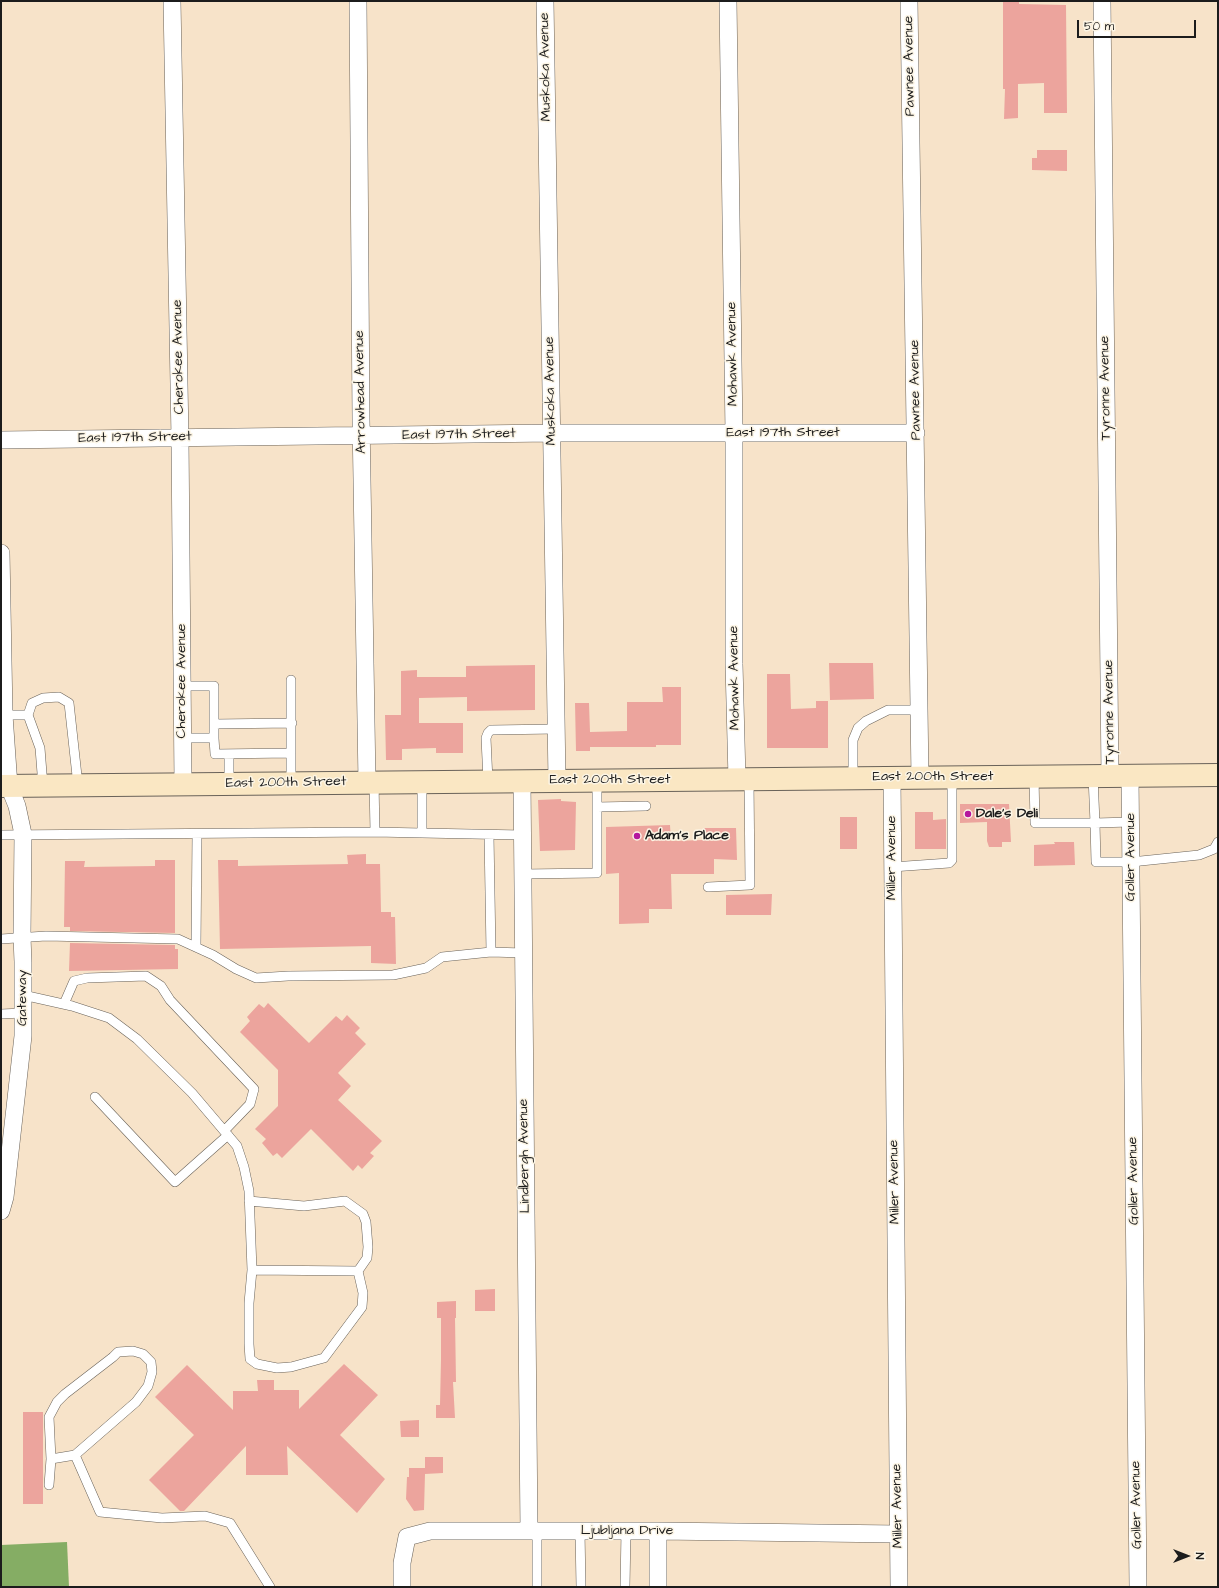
<!DOCTYPE html>
<html>
<head>
<meta charset="utf-8">
<style>
	body { margin:0 }
	#map { position:relative; width:1219px; height:1588px; overflow:hidden; background:#f7e3c9; font-family:"Architects Daughter",sans-serif }
	canvas { display:block }
	.frame { position:absolute; inset:0; border:2px solid #1c1c1c; pointer-events:none }
	.north { position:absolute; left:1167px; top:1536px; width:40px; height:40px; -webkit-text-stroke:3px #fcf5e5; paint-order:stroke; rotate:90deg; font-size:11px; font-weight:700; line-height:16px; text-align:center; color:#1c1c1c }
	.north::after { content:''; display:block; margin:auto; width:14px; height:18px; background:#1c1c1c; clip-path:polygon(50% 0,100% 100%,50% 72%,0 100%) }
	.scale { position:absolute; left:1077px; top:20px; width:119px; height:18px; box-sizing:border-box; border:2px solid #1c1c1c; border-top:0; padding-left:5px; font-size:12px; line-height:14px; white-space:nowrap; color:#1c1c1c; -webkit-text-stroke:3px #fcf5e5; paint-order:stroke }
</style>
</head>
<body>
<div id="map">
<canvas width="1219" height="1588"></canvas>
<div class="frame"></div>
<div class="north">N</div>
<div class="scale">50 m</div>
</div>
<script>
const g = document.querySelector('canvas').getContext('2d');
g.lineJoin = 'round';
function fill(path, color) {
  g.fillStyle = color;
  g.fill(path, 'evenodd');
}
function shape(rows) {
  const path = new Path2D();
  for (const r of rows) {
    path.moveTo(r[0], r[1]);
    for (let i = 2; i < r.length; i += 2) path.lineTo(r[i], r[i + 1]);
  }
  return path;
}
function strokePath(path, color, width, dash) {
  g.strokeStyle = color;
  g.lineWidth = width;
  g.lineCap = dash ? 'butt' : 'round';
  g.setLineDash(dash || []);
  g.stroke(path);
}
function label(font, color, halo, rows, align = 'center') {
  g.font = font + ' "Architects Daughter",sans-serif';
  g.lineWidth = 3;
  g.setLineDash([]);
  g.textBaseline = 'middle';
  g.strokeStyle = halo;
  g.fillStyle = color;
  for (const [text, x, y, turn = 0] of rows) {
    g.save();
    g.translate(x, y);
    g.rotate((+turn || 0) * Math.PI / 180);
    g.textAlign = isNaN(turn) ? turn : align;
    if (halo) g.strokeText(text, 0, 0);
    g.fillText(text, 0, 0);
    g.restore();
  }
}
const forest = shape([
	[67,1542,69,1587,1,1587,1,1545]
]);
const building = shape([
	[1003,1,1019,1,1019,4,1066,5,1067,113,1044,113,1044,83,1018,84,1018,118,1004,119,1005,89,1003,89],
	[1037,150,1067,150,1067,171,1032,170,1032,158,1037,158],
	[829,663,873,663,874,699,830,700],
	[535,665,535,710,467,711,467,697,419,698,419,723,463,723,463,753,436,753,436,748,402,749,402,760,386,760,385,715,401,715,401,671,417,670,417,677,466,677,466,666],
	[767,674,790,674,791,709,816,708,816,701,828,701,828,748,767,748],
	[662,687,681,687,681,745,656,745,656,747,590,747,590,751,576,751,575,703,589,703,590,732,627,731,627,702,663,702],
	[561,799,561,801,576,802,575,850,540,851,538,800],
	[960,804,1009,804,1011,842,1002,842,1002,847,989,847,987,841,987,822,960,823],
	[915,812,933,812,933,820,946,819,946,849,915,849],
	[840,817,857,817,857,849,840,849],
	[670,825,671,841,704,840,704,828,736,828,737,860,714,859,714,874,671,874,672,909,649,909,649,923,619,924,619,873,606,874,606,827],
	[1054,842,1074,842,1075,865,1034,866,1034,845,1055,844],
	[366,854,366,864,380,864,381,912,391,912,391,917,395,917,396,964,371,963,371,946,220,949,218,860,238,860,238,866,348,864,347,855],
	[155,860,175,860,175,933,70,931,70,927,64,927,65,861,85,861,84,867,155,866],
	[772,894,771,915,726,915,726,895],
	[70,943,175,945,175,949,178,949,178,969,69,971],
	[268,1003,309,1043,336,1016,342,1021,347,1015,360,1028,355,1033,366,1044,338,1073,351,1086,338,1100,382,1141,370,1153,374,1156,362,1169,358,1165,353,1171,311,1129,282,1158,277,1153,273,1156,262,1143,266,1139,255,1129,278,1106,278,1070,240,1032,250,1021,247,1017,259,1004,264,1008],
	[495,1289,495,1311,475,1311,475,1290],
	[456,1301,456,1318,455,1318,456,1382,453,1382,455,1418,436,1418,436,1405,440,1405,441,1360,441,1318,437,1318,437,1302],
	[344,1364,378,1395,340,1435,385,1479,357,1513,287,1446,288,1475,246,1475,246,1446,184,1511,180,1511,149,1480,194,1435,155,1397,187,1365,233,1410,233,1391,258,1391,257,1380,274,1380,274,1390,299,1390,299,1409],
	[23,1412,43,1412,43,1504,23,1504],
	[419,1420,419,1437,401,1437,400,1421],
	[425,1457,443,1457,443,1473,425,1474,424,1510,414,1511,406,1499,407,1477,409,1477,409,1468,425,1468]
]);
const lane = shape([
	[183,686,214,686,214,738,183,738],
	[4,715,28,715,40,748,43,786],
	[28,715,32,703,43,698,59,697,69,703,78,785],
	[214,724,292,723],
	[214,738,215,754,291,753],
	[229,754,229,784],
	[853,777,853,740,858,728,866,721,888,710,919,710],
	[1034,777,1035,823,1095,823,1093,776],
	[488,781,486,738,488,733,491,730,556,729],
	[291,783,291,680],
	[597,807,646,806],
	[1131,822,1095,823,1096,862,1131,862,1199,855,1214,849,1218,842],
	[375,832,422,833,422,782],
	[422,833,522,835],
	[1,835,375,832,374,782],
	[489,835,491,952,523,953],
	[892,867,949,863,952,860,952,778],
	[523,874,597,873,597,781],
	[708,887,750,885,749,779],
	[1,939,46,936,178,939,213,955,236,969,256,978,288,976,393,975,426,968,442,957,491,952],
	[196,947,197,834],
	[23,995,72,1006,109,1018,137,1039,192,1093,237,1146,244,1167,249,1191,252,1270,358,1271,363,1293,362,1307,324,1358,291,1367,277,1368,257,1364,250,1359,249,1344,249,1303,252,1270],
	[64,1004,74,981,87,978,146,976,161,986,170,1000,254,1089,250,1104,224,1131],
	[1,1014,23,1013],
	[95,1097,175,1182,228,1135],
	[249,1201,304,1206,345,1201,363,1214,366,1222,368,1247,367,1258,358,1271],
	[51,1459,75,1455],
	[49,1485,51,1459,49,1417,57,1402,65,1394,113,1357,118,1352,133,1351,143,1354,151,1362,152,1372,148,1386,136,1402,75,1455,100,1512,162,1518,205,1516,230,1523,270,1587],
	[580,1531,581,1587],
	[537,1587,537,1531],
	[625,1587,626,1531]
]);
const street = shape([
	[172,1,180,438,183,784],
	[358,1,361,419,367,782],
	[545,1,557,781],
	[728,1,734,433,734,664,737,779],
	[909,1,920,778],
	[1102,1,1110,776],
	[1,440,552,433,916,433],
	[1,553,4,715,9,786,17,806,23,834,22,937,23,962,23,1036,5,1197,1,1211],
	[1130,775,1138,1587],
	[892,777,899,1587],
	[522,781,529,1531],
	[658,1531,658,1587],
	[402,1587,402,1563,407,1537,430,1531,658,1531,898,1534]
]);
const secondary = shape([
	[1,786,1218,775]
]);
const markers = [
	[968,814,4,"#b5179e"],
	[637,836,4,"#b5179e"]
];
const streetNames = [
	["Pawnee Avenue",910,66,-91],
	["Muskoka Avenue",546,67,-91],
	["Mohawk Avenue",733,354,-91],
	["Cherokee Avenue",179,357,-91],
	["Tyronne Avenue",1106,388,-91],
	["Pawnee Avenue",916,390,-91],
	["Muskoka Avenue",551,391,-91],
	["Arrowhead Avenue",361,392,-91],
	["East 197th Street",783,433],
	["East 197th Street",459,435,-1],
	["East 197th Street",135,438,-1],
	["Mohawk Avenue",735,678,-91],
	["Cherokee Avenue",182,681,-90],
	["Tyronne Avenue",1110,712,-91],
	["East 200th Street",933,777],
	["East 200th Street",610,780],
	["East 200th Street",286,783,-1],
	["Goller Avenue",1131,857,-90],
	["Miller Avenue",892,858,-90],
	["Gateway",23,998,-90],
	["Lindbergh Avenue",525,1156,-91],
	["Goller Avenue",1134,1181,-91],
	["Miller Avenue",895,1182,-91],
	["Goller Avenue",1137,1505,-91],
	["Miller Avenue",898,1506,-91],
	["Ljubljana Drive",627,1531]
];
const poiNames = [
	["Dale's Deli",976,814],
	["Adam's Place",645,836]
];
fill(forest, '#85ad64');
fill(building, '#eca49d');
strokePath(lane, '#696259', 10);
strokePath(street, '#696259', 18);
strokePath(secondary, '#696259', 24);
strokePath(lane, '#fff', 9);
strokePath(street, '#fff', 17);
strokePath(secondary, '#fae7c3', 22);
for (const [x, y, r, color] of markers) {
  const dot = new Path2D();
  dot.arc(x, y, r, 0, 2 * Math.PI);
  g.fillStyle = color;
  g.fill(dot);
  strokePath(dot, '#fcf5e5', 1.5);
}
label('14px', '#1c1c1c', '#fcf5e5', streetNames);
label('bold 14px', '#1c1c1c', '#fcf5e5', poiNames, 'left');
</script>
</body>
</html>
